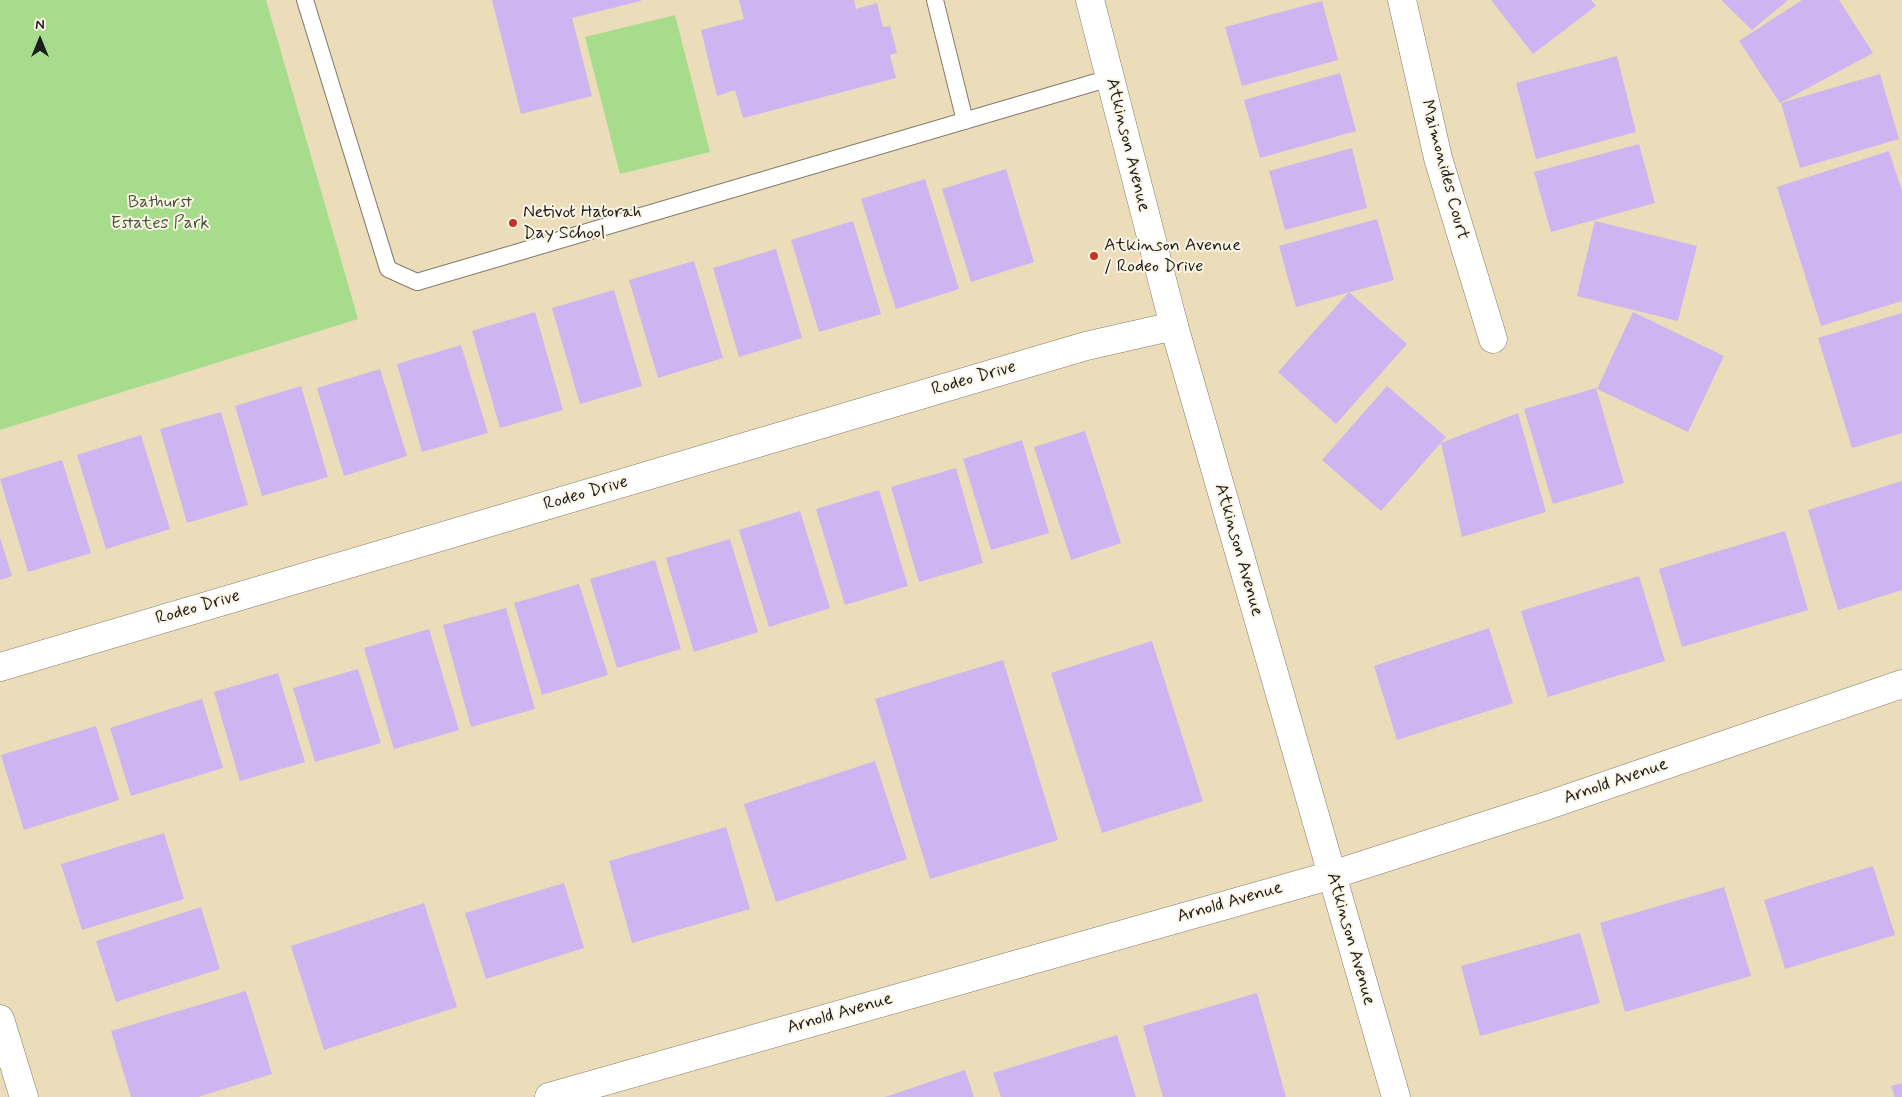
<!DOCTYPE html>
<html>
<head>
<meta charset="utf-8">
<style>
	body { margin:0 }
	#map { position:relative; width:1902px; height:1097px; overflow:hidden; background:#ebddba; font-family:Mynerve,sans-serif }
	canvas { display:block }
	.north { position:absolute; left:15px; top:15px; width:50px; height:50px; -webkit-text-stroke:4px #fcf5e5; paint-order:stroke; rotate:0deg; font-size:14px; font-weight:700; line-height:20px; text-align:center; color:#1c1c1c }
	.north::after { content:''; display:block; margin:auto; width:18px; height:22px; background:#1c1c1c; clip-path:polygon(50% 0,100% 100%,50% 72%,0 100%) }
</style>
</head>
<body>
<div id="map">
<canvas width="1902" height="1097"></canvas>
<div class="north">N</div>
</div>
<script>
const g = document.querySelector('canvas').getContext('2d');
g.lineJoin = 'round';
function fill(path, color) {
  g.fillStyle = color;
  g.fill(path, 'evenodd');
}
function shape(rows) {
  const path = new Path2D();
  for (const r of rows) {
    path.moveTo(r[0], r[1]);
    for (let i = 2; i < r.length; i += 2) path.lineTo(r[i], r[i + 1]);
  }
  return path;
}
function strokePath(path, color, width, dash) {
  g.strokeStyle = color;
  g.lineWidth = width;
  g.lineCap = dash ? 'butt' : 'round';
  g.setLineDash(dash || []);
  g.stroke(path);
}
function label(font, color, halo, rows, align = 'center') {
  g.font = font + ' Mynerve,sans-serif';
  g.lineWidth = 4;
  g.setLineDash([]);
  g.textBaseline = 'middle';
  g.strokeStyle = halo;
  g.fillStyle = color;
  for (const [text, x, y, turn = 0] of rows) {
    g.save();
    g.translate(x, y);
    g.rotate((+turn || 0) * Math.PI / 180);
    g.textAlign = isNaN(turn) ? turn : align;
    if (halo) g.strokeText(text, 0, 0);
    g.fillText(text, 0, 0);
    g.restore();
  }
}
const green = shape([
	[0,0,266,0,358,319,0,430],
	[675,15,710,152,620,174,585,37]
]);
const building = shape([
	[492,0,641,0,641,1,572,18,592,96,521,114],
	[739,0,854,0,856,9,877,3,883,27,890,26,897,53,890,55,896,78,743,118,735,90,717,96,701,30,744,19],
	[1491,0,1591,0,1596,6,1533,54],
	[1721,0,1788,0,1752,30],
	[1802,0,1839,0,1873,53,1780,103,1739,41],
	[1322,1,1338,60,1242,86,1225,27],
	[1617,56,1636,132,1536,159,1516,83],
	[1340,73,1356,131,1260,158,1244,100],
	[1880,74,1899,139,1800,168,1781,103],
	[1639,144,1655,203,1551,232,1534,172],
	[1352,148,1367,208,1285,230,1269,171],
	[1889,151,1902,191,1902,301,1821,326,1777,187],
	[1006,169,1034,262,971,282,942,189],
	[925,179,959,289,896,309,861,199],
	[1377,219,1394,280,1296,307,1279,246],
	[853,221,881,314,819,332,791,240],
	[1595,221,1697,246,1678,321,1577,296],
	[776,249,802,338,739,357,713,268],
	[694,261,723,358,658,378,629,280],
	[614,290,642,386,580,404,552,308],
	[1349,292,1407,344,1336,424,1278,372],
	[535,312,563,410,500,428,472,331],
	[1633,312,1724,356,1688,432,1597,389],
	[1902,313,1902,433,1852,448,1818,338],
	[461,345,488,433,422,452,397,364],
	[380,369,407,456,344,476,317,388],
	[301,386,328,477,262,496,235,406],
	[1387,386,1446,437,1381,511,1322,460],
	[1596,388,1624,483,1553,504,1524,409],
	[221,412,248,505,187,523,160,429],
	[1518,413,1546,512,1462,537,1441,443],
	[1085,431,1121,543,1071,560,1034,447],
	[141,435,170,529,106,549,77,455],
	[1022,440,1049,533,991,550,963,459],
	[62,460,91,553,28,572,0,479],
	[956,468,983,563,919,582,891,487],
	[1902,481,1902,590,1838,610,1808,510],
	[879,490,908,586,845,605,816,509],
	[800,511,830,608,769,627,739,530],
	[1785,531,1808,610,1682,647,1659,569],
	[0,538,12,576,0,580],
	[730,539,758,632,694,652,666,558],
	[655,560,681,649,617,668,590,579],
	[1639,576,1665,661,1548,697,1521,611],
	[579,584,608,675,542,695,514,603],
	[506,608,535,709,471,727,443,625],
	[1489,628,1513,703,1397,740,1374,666],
	[429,629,459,730,394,749,364,648],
	[1152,641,1203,801,1102,833,1051,673],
	[1003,660,1058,840,930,879,875,699],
	[358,669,381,743,315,762,293,688],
	[278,673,305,762,240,781,214,692],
	[202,699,223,768,131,796,110,728],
	[96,726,119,800,24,830,1,755],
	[875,761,907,859,776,902,744,804],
	[726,827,750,909,632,943,609,861],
	[164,833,184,899,82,930,61,864],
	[1873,866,1895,935,1785,969,1764,900],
	[564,883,584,948,486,979,465,913],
	[1724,887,1751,976,1625,1012,1600,923],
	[424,903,457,1007,324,1050,291,946],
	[201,907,220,969,116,1002,96,941],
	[1580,933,1600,1003,1480,1036,1461,966],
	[246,991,272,1074,198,1097,131,1097,111,1031],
	[1257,993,1286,1097,1163,1097,1143,1026],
	[1117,1035,1136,1097,1001,1097,993,1073],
	[965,1070,974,1097,885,1097],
	[1902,1083,1902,1097,1895,1097,1891,1086]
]);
const service = shape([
	[305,0,388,269,417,282,1110,78],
	[935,0,965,121]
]);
const minor = shape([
	[1402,0,1438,158,1493,339],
	[0,667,1086,346,1174,326],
	[0,1019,24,1097],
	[549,1097,1332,875,1543,807,1902,684]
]);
const tertiary = shape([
	[1090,0,1174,326,1396,1097]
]);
const markers = [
	[513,223,5,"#c8321e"],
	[1094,256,5,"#c8321e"]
];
const streetNames = [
	["Atkinson Avenue",1127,145,76],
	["Maimonides Court",1444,170,75],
	["Rodeo Drive",974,379,-16],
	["Rodeo Drive",586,494,-16],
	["Atkinson Avenue",1238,550,74],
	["Rodeo Drive",198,608,-16],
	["Arnold Avenue",1616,782,-19],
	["Arnold Avenue",1230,903,-16],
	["Atkinson Avenue",1350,939,74],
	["Arnold Avenue",840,1014,-16]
];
const parkNames = [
	["Bathurst",160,203],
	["Estates Park",160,224]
];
const poiNames = [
	["Netivot Hatorah",523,213],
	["Day School",523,234],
	["Atkinson Avenue",1104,246],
	["/ Rodeo Drive",1104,267]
];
fill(green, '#a7dc8c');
fill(building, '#ceb4f0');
strokePath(service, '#847c6b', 18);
strokePath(minor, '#847c6b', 29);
strokePath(tertiary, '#847c6b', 29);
strokePath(service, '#fff', 16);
strokePath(minor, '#fff', 28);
strokePath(tertiary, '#fff', 28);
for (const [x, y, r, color] of markers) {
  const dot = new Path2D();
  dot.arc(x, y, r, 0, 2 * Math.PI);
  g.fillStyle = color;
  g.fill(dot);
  strokePath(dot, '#fcf5e5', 2);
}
label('18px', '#1c1c1c', '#fcf5e5', streetNames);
label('18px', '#46563e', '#fcf5e5', parkNames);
label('18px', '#1c1c1c', '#fcf5e5', poiNames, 'left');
</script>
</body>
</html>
